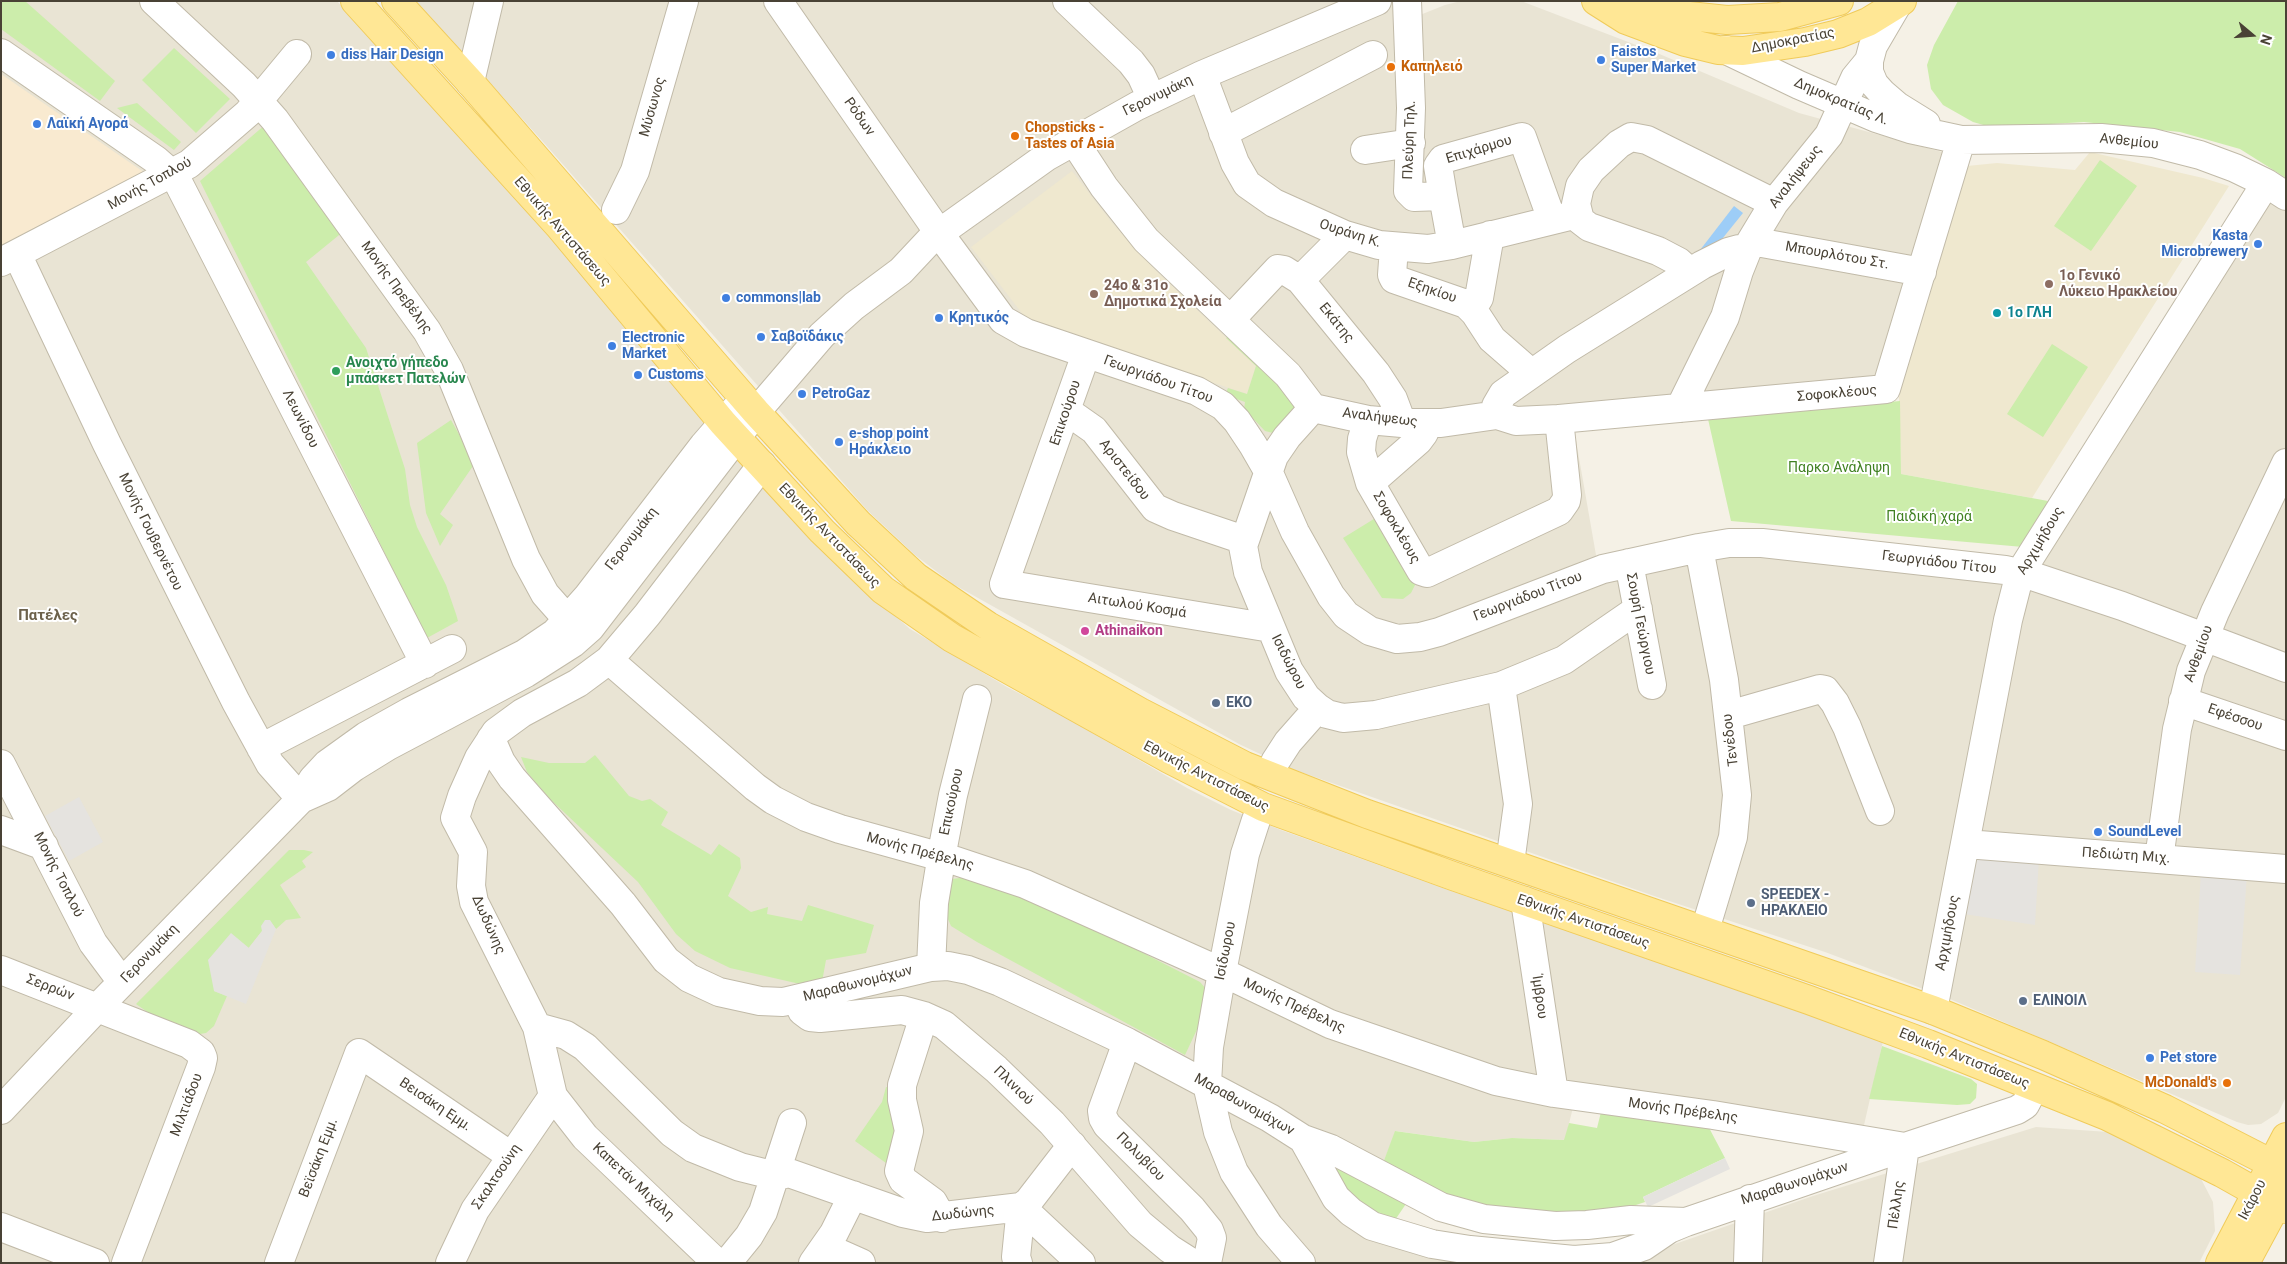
<!DOCTYPE html>
<html>
<head>
<meta charset="utf-8">
<style>
	body { margin:0 }
	#map { position:relative; width:2287px; height:1264px; overflow:hidden; background:#f5f1e6; font-family:Roboto,sans-serif }
	canvas { display:block }
	.frame { position:absolute; inset:0; border:2px solid #494235; pointer-events:none }
	.north { position:absolute; left:2227px; top:10px; width:50px; height:50px; -webkit-text-stroke:4px #fff; paint-order:stroke; rotate:108deg; font-size:14px; font-weight:700; line-height:20px; text-align:center; color:#494235 }
	.north::after { content:''; display:block; margin:auto; width:18px; height:22px; background:#494235; clip-path:polygon(50% 0,100% 100%,50% 72%,0 100%) }
</style>
</head>
<body>
<div id="map">
<canvas width="2287" height="1264"></canvas>
<div class="frame"></div>
<div class="north">N</div>
</div>
<script>
const g = document.querySelector('canvas').getContext('2d');
g.lineJoin = 'round';
function fill(path, color) {
  g.fillStyle = color;
  g.fill(path, 'evenodd');
}
function shape(rows) {
  const path = new Path2D();
  for (const r of rows) {
    path.moveTo(r[0], r[1]);
    for (let i = 2; i < r.length; i += 2) path.lineTo(r[i], r[i + 1]);
  }
  return path;
}
function strokePath(path, color, width, dash) {
  g.strokeStyle = color;
  g.lineWidth = width;
  g.lineCap = dash ? 'butt' : 'round';
  g.setLineDash(dash || []);
  g.stroke(path);
}
function label(font, color, halo, rows, align = 'center') {
  g.font = font + ' Roboto,sans-serif';
  g.lineWidth = 4;
  g.setLineDash([]);
  g.textBaseline = 'middle';
  g.strokeStyle = halo;
  g.fillStyle = color;
  for (const [text, x, y, turn = 0] of rows) {
    g.save();
    g.translate(x, y);
    g.rotate((+turn || 0) * Math.PI / 180);
    g.textAlign = isNaN(turn) ? turn : align;
    if (halo) g.strokeText(text, 0, 0);
    g.fillText(text, 0, 0);
    g.restore();
  }
}
const residential = shape([
	[1,1,337,1,570,255,866,590,910,629,1007,687,1065,717,1187,788,1231,810,1281,830,1457,893,1736,989,1884,1037,1862,1134,1578,1087,1565,1140,1512,1138,1474,1142,1396,1131,1383,1163,1326,1136,1305,1123,1294,1138,1347,1213,1545,1263,1,1263],
	[416,1,1399,1,1400,23,1445,5,1461,1,1521,1,1657,53,1799,113,1953,155,1882,385,1571,412,1600,578,1733,549,2028,582,2269,193,2286,205,2286,1097,2278,1113,2261,1124,2248,1125,2237,1122,1950,999,1825,952,1657,897,1292,769,1239,744,953,584,915,555,868,511,545,144],
	[2036,1127,2108,1132,2198,1173,2213,1202,2215,1231,2199,1263,1613,1263,1652,1252,1813,1196]
]);
const commercial = shape([
	[1,74,145,173,1,246]
]);
const education = shape([
	[2090,152,2203,178,2229,186,2032,498,1901,474,1899,397,1901,382,1967,166,1997,163,2075,170],
	[1072,171,1113,224,1154,269,1256,366,1247,394,1027,320,971,247]
]);
const green = shape([
	[1,1,25,1,115,81,100,101,1,29],
	[1958,1,2286,1,2286,178,2240,149,2180,132,2084,122,2002,127,1987,126,1973,122,1943,105,1931,89,1927,65,1934,45],
	[174,48,230,99,196,133,142,80],
	[137,103,181,142,174,150,117,108],
	[266,124,344,231,306,262,366,348,405,469,410,505,417,527,446,585,456,614,458,621,427,638,200,181],
	[2100,160,2137,186,2091,251,2054,226],
	[1233,332,1298,404,1277,434,1265,431,1244,409,1245,402,1225,395,1228,388,1247,394,1256,366,1226,338],
	[2052,344,2088,367,2043,437,2007,414],
	[1900,401,1901,474,2048,501,2023,547,1731,521,1708,419],
	[451,420,475,463,440,514,453,525,440,546,426,513,417,443],
	[1382,514,1418,579,1411,593,1403,599,1382,598,1343,538],
	[595,755,629,796,642,801,650,799,668,812,661,825,711,855,719,844,740,858,741,868,728,896,751,912,768,907,767,914,802,921,808,905,874,925,866,953,826,960,822,982,800,984,730,968,695,951,676,934,638,882,550,799,527,772,521,757,549,763,585,763],
	[289,850,304,850,313,852,302,861,306,867,280,885,301,918,286,920,276,929,270,921,214,991,227,996,214,1026,206,1033,200,1034,156,1018,136,1004],
	[967,877,1039,900,1200,982,1207,990,1208,1006,1185,1055,977,942,951,926,944,910,948,889,952,879],
	[1882,1046,1971,1079,1977,1084,1976,1098,1970,1104,1957,1105,1869,1099],
	[886,1087,894,1090,901,1110,893,1168,855,1141,882,1102],
	[1601,1112,1707,1124,1725,1158,1643,1197,1645,1202,1624,1209,1576,1215,1447,1202,1383,1163,1395,1131,1474,1142,1512,1138,1564,1140,1569,1123,1597,1128],
	[1330,1160,1408,1201,1395,1220,1375,1214,1347,1195]
]);
const parking = shape([
	[79,797,103,842,69,861,45,816],
	[1971,859,2039,859,2035,925,1964,914],
	[2201,871,2247,874,2240,975,2195,972],
	[265,920,270,920,276,929,246,1004,214,991,208,960,231,933,249,948,262,931,261,926],
	[1725,1158,1730,1169,1648,1207,1643,1197]
]);
const water = shape([
	[1734,206,1743,213,1714,249,1697,254]
]);
const minor = shape([
	[154,1,244,85,275,120,427,331,449,370,526,559,545,594,568,620],
	[778,1,939,233,1003,320,1026,333,1197,391,1223,406,1237,421,1253,445,1268,471,1295,532,1331,596,1346,615,1370,631,1397,639,1420,637,1439,632,1603,569,1699,548,1729,543,1762,543,2005,570,2032,576,2122,606,2286,668],
	[1067,1,1131,62,1141,75,1152,99],
	[1407,1,1411,108,1408,191,1414,197,1443,196,1452,245],
	[1897,5,1873,46,1869,61,1869,72,1874,84,1883,94,1897,106,1926,124],
	[1726,50,1799,85,1876,118,1910,129,1961,140,2101,138,2153,143,2200,155,2235,168,2266,183,2286,196],
	[1,53,156,160,172,174,179,184,425,664],
	[1202,75,1235,163,1247,184,1274,203,1345,235,1379,245,1428,249,1452,245,1578,214],
	[470,82,489,1],
	[1223,133,1373,55],
	[1074,141,1104,187,1146,240,1288,375,1313,408,1368,420,1402,423,1441,423,1497,415],
	[1365,150,1411,143],
	[1443,196,1438,166,1443,159,1522,137,1552,220],
	[616,210,635,171,684,1],
	[1345,235,1300,280,1376,373,1393,399,1402,423],
	[1751,241,1922,272],
	[1394,247,1392,275,1394,279,1466,304,1475,313,1492,339,1531,373],
	[17,254,107,444,236,702,270,764,301,799],
	[1,262,189,164,248,113,297,54],
	[1690,272,1679,262,1658,251,1589,227,1580,220,1576,204,1580,186,1591,170,1619,144,1631,137,1647,140,1774,203],
	[1472,309,1479,298,1490,235],
	[1231,319,1278,269,1284,270,1300,280],
	[1086,354,1004,584,1271,628],
	[1313,408,1287,437,1274,456,1243,546,1248,572,1289,671,1306,697,1318,708,1327,714,1343,718,1376,715,1501,686,1564,660,1638,609],
	[1680,408,1725,317,1739,271,1751,241,1774,203,1829,135,1855,78,1869,61],
	[1067,411,1094,430,1155,508,1173,516,1244,540],
	[1497,415,1516,421,1559,419,1886,389,1961,140],
	[1497,415,1496,406,1503,394,1567,349,1702,265,1728,252,1739,249,1747,249],
	[1368,420,1362,439,1361,452,1370,483,1421,571,1427,573,1559,511,1566,501,1567,495,1559,419],
	[1370,483,1418,441,1424,433,1425,423],
	[1699,548,1724,680,1737,795,1733,837,1705,930],
	[1629,563,1652,685],
	[609,660,755,787,773,800,806,817,840,829,956,861,1025,884,1222,972,1330,1024,1496,1081,1554,1093,1713,1115,1905,1147,2017,1110,2025,1105,2034,1088],
	[1501,686,1518,804,1510,863],
	[2183,701,2286,736],
	[1729,715,1820,689,1825,690,1835,703,1847,727,1880,811],
	[491,739,501,762,512,778,623,904,666,960,689,978,719,992,760,1001,783,1002,931,967,948,966,968,970,1000,982,1127,1042,1270,1118,1303,1139,1336,1198,1351,1212,1372,1226,1432,1244,1470,1250,1574,1260,1613,1257,1644,1246,1669,1229,1686,1222,1905,1147,1888,1263],
	[261,748,452,649],
	[1275,762,1288,742,1318,708],
	[1,764,93,943,122,982],
	[301,799,328,787,354,767,388,746,526,673,573,643,590,628,756,412,822,335,854,306,901,271,931,239,1046,157,1137,106,1202,75,1377,1],
	[1256,820,1245,854,1222,972,1209,1047,1207,1084,1218,1132,1234,1172,1269,1226,1301,1263],
	[1,830,44,846],
	[1966,844,2286,869],
	[2159,859,2177,729,2191,671,2215,612,2286,463],
	[1525,901,1554,1093],
	[931,967,934,903,944,842,953,795,977,699],
	[1,970,189,1044,201,1053,203,1058,201,1067,126,1263],
	[798,999,802,1011,810,1017,820,1018,902,1010,924,1016,944,1025,996,1069,1052,1123,1140,1224,1170,1249,1192,1263],
	[1933,1010,2008,620,2020,573,2266,183],
	[924,1016,902,1085,902,1100,909,1131,899,1171,903,1180,933,1202,942,1218],
	[537,1027,566,1035,585,1047,672,1133,693,1148,740,1167,776,1176,789,1173,903,1213,927,1218,1021,1207,1016,1257,1018,1263],
	[1127,1042,1102,1111,1103,1118,1107,1125,1192,1209,1209,1230,1212,1238,1207,1263],
	[1,1110,98,1007,301,799,313,779,327,764,366,736,409,712,524,654,555,633,588,596,704,445,738,406],
	[1303,1139,1331,1149,1441,1207,1484,1219,1555,1226,1587,1225,1631,1220,1686,1222],
	[1072,1145,1028,1202,1021,1207,1081,1263],
	[1,1227,95,1263],
	[825,1247,861,1263],
	[279,1263,359,1053,511,1156],
	[450,1263,475,1210,553,1096],
	[717,1263,585,1137,553,1096,537,1027,474,902,471,886,473,852,455,818,462,796,479,758,496,732,522,713,578,683,609,660,647,615,762,465],
	[727,1263,749,1236,763,1212,792,1123],
	[813,1263,834,1233,853,1195],
	[1748,1263,1750,1199]
]);
const major = shape([
	[355,1,559,226,723,423,822,531,883,590,952,638,1169,759,1263,807,1453,876,1809,1000,1928,1044,2107,1116,2222,1173,2286,1209],
	[396,1,470,82,756,412,858,523,916,577,988,626,1140,712,1245,766,1367,814,1933,1010,2043,1055,2165,1109,2286,1171],
	[1596,1,1626,20,1685,42,1718,50,1743,51,1805,42,1838,34,1868,22,1902,1],
	[1637,1,1689,16,1727,20,1780,17,1839,1],
	[2220,1263,2286,1137],
	[2245,1263,2285,1189]
]);
const markers = [
	[331,55,5,"#3f7fe0"],
	[1601,60,5,"#3f7fe0"],
	[1391,67,5,"#e8710a"],
	[37,124,5,"#3f7fe0"],
	[1015,136,5,"#e8710a"],
	[2258,244,5,"#3f7fe0"],
	[2049,284,5,"#8d6e63"],
	[1094,294,5,"#8d6e63"],
	[726,298,5,"#3f7fe0"],
	[1997,313,5,"#0f9aa8"],
	[939,318,5,"#3f7fe0"],
	[761,337,5,"#3f7fe0"],
	[612,346,5,"#3f7fe0"],
	[336,371,5,"#2e9e5b"],
	[638,375,5,"#3f7fe0"],
	[802,394,5,"#3f7fe0"],
	[839,442,5,"#3f7fe0"],
	[1085,631,5,"#d1479c"],
	[1216,703,5,"#5c6f8a"],
	[2098,832,5,"#3f7fe0"],
	[1751,903,5,"#5c6f8a"],
	[2023,1001,5,"#5c6f8a"],
	[2150,1058,5,"#3f7fe0"],
	[2227,1083,5,"#e8710a"]
];
const streetNames = [
	["Δημοκρατίας",1793,41,-11],
	["Γερονυμάκη",1158,96,-26],
	["Δημοκρατίας Λ.",1841,102,23],
	["Μύσωνος",653,107,-74],
	["Ρόδων",859,117,55],
	["Πλεύρη Τηλ.",1410,140,-88],
	["Ανθεμίου",2129,142,6],
	["Επιχάρμου",1479,150,-17],
	["Αναλήψεως",1796,177,-52],
	["Μονής Τοπλού",150,184,-29],
	["Εθνικής Αντιστάσεως",562,232,49],
	["Ουράνη Κ.",1350,234,18],
	["Μπουρλότου Στ.",1837,256,10],
	["Μονής Πρεβέλης",396,288,54],
	["Εξηκίου",1432,291,19],
	["Εκάτης",1336,323,51],
	["Γεωργιάδου Τίτου",1158,380,20],
	["Σοφοκλέους",1837,394,-5],
	["Επικούρου",1066,413,-71],
	["Αναλήψεως",1380,418,7],
	["Λεωνίδου",300,419,63],
	["Αριστείδου",1124,470,52],
	["Σοφοκλέους",1396,528,60],
	["Μονής Γουβερνέτου",150,532,64],
	["Εθνικής Αντιστάσεως",829,536,46],
	["Γερονυμάκη",632,539,-52],
	["Αρχιμήδους",2041,541,-59],
	["Γεωργιάδου Τίτου",1939,563,7],
	["Γεωργιάδου Τίτου",1528,597,-21],
	["Αιτωλού Κοσμά",1137,606,9],
	["Σουρή Γεώργιου",1640,624,79],
	["Ανθεμίου",2199,654,-70],
	["Ισιδώρου",1288,662,63],
	["Εφέσσου",2235,718,19],
	["Τενέδου",1731,740,-97],
	["Εθνικής Αντιστάσεως",1206,777,27],
	["Επικούρου",952,802,-78],
	["Μονής Πρέβελης",920,852,15],
	["Πεδιώτη Μιχ.",2126,856,4],
	["Μονής Τοπλού",58,875,63],
	["Εθνικής Αντιστάσεως",1583,922,19],
	["Δωδώνης",488,925,66],
	["Αρχιμήδους",1948,933,-79],
	["Ισίδωρου",1226,951,-79],
	["Γερονυμάκη",150,954,-46],
	["Μαραθωνομάχων",858,984,-14],
	["Σερρών",50,988,21],
	["Ίμβρου",1539,997,82],
	["Μονής Πρέβελης",1294,1006,25],
	["Εθνικής Αντιστάσεως",1964,1059,22],
	["Πλινιού",1013,1086,44],
	["Μιλτιάδου",187,1105,-69],
	["Βεισάκη Εμμ.",435,1105,34],
	["Μαραθωνομάχων",1244,1105,29],
	["Μονής Πρέβελης",1683,1111,8],
	["Πολυβίου",1140,1157,45],
	["Βεϊσάκη Εμμ.",319,1158,-69],
	["Σκαλτσούνη",497,1177,-56],
	["Καπετάν Μιχάλη",633,1182,43],
	["Μαραθωνομάχων",1795,1184,-18],
	["Ικάρου",2253,1200,-62],
	["Πέλλης",1897,1205,-82],
	["Δωδώνης",963,1214,-6]
];
const shopNames = [
	["Faistos",1611,52],
	["Super Market",1611,68],
	["diss Hair Design",341,55],
	["Λαϊκή Αγορά",47,124],
	["Kasta",2248,236,"right"],
	["Microbrewery",2248,252,"right"],
	["commons|lab",736,298],
	["Κρητικός",949,318],
	["Σαβοϊδάκις",771,337],
	["Electronic",622,338],
	["Market",622,354],
	["Customs",648,375],
	["PetroGaz",812,394],
	["e-shop point",849,434],
	["Ηράκλειο",849,450],
	["SoundLevel",2108,832],
	["Pet store",2160,1058]
];
const foodNames = [
	["Καπηλειό",1401,67],
	["Chopsticks -",1025,128],
	["Tastes of Asia",1025,144],
	["McDonald's",2217,1083,"right"]
];
const educationNames = [
	["1ο Γενικό",2059,276],
	["Λύκειο Ηρακλείου",2059,292],
	["24ο & 31ο",1104,286],
	["Δημοτικά Σχολεία",1104,302]
];
const cultureNames = [
	["1o ΓΛΗ",2007,313]
];
const leisureNames = [
	["Ανοιχτό γήπεδο",346,363],
	["μπάσκετ Πατελών",346,379]
];
const parkNames = [
	["Παρκο Ανάληψη",1839,468],
	["Παιδική χαρά",1929,517]
];
const hotelNames = [
	["Athinaikon",1095,631]
];
const serviceNames = [
	["EKO",1226,703],
	["SPEEDEX -",1761,895],
	["ΗΡΑΚΛΕΙΟ",1761,911],
	["ΕΛΙΝΟΙΛ",2033,1001]
];
const neighbourhoodNames = [
	["Πατέλες",48,616]
];
fill(residential, '#e9e4d4');
fill(commercial, '#f9ead0');
fill(education, '#efe8cf');
fill(green, '#ccedab');
fill(parking, '#e5e3df');
fill(water, '#9dcdf7');
strokePath(minor, '#c1baa8', 30);
strokePath(major, '#f0cb5a', 30);
strokePath(minor, '#fff', 28);
strokePath(major, '#ffe795', 28);
for (const [x, y, r, color] of markers) {
  const dot = new Path2D();
  dot.arc(x, y, r, 0, 2 * Math.PI);
  g.fillStyle = color;
  g.fill(dot);
  strokePath(dot, '#fff', 2);
}
label('14px', '#494235', '#fff', streetNames);
label('bold 14px', '#366cbe', '#fff', shopNames, 'left');
label('bold 14px', '#c56008', '#fff', foodNames, 'left');
label('bold 14px', '#785e54', '#fff', educationNames, 'left');
label('bold 14px', '#0d838f', '#fff', cultureNames, 'left');
label('bold 14px', '#27864d', '#fff', leisureNames, 'left');
label('14px', '#408122', '#fff', parkNames);
label('bold 14px', '#b23c85', '#fff', hotelNames, 'left');
label('bold 14px', '#4e5e75', '#fff', serviceNames, 'left');
label('bold 15px', '#6c614b', '#fff', neighbourhoodNames);
</script>
</body>
</html>
